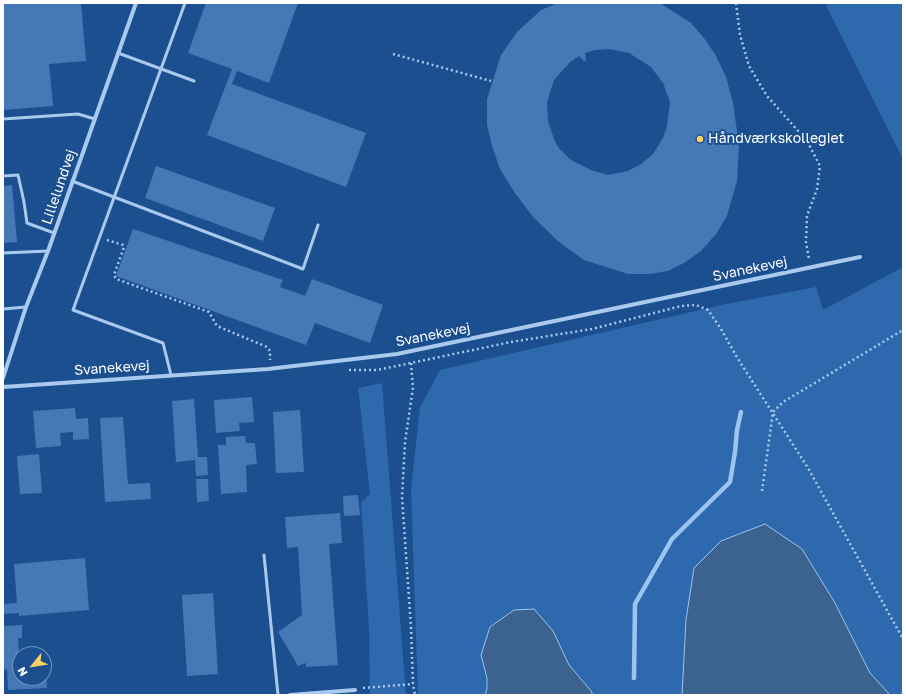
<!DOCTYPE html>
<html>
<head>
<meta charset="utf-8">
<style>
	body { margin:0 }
	#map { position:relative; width:906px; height:698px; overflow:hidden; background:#1b4f8f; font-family:"Golos Text",sans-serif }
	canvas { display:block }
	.frame { position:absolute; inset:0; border:4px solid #fff; pointer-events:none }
	.north { position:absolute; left:12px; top:646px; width:40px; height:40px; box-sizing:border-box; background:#1b4f8f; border:1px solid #7695bc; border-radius:50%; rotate:240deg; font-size:11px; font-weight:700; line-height:16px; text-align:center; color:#fff }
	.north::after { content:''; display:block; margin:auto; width:14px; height:18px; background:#ffd166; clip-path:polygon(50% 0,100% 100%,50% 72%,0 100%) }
</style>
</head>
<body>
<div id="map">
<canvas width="906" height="698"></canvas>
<div class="frame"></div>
<div class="north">N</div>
</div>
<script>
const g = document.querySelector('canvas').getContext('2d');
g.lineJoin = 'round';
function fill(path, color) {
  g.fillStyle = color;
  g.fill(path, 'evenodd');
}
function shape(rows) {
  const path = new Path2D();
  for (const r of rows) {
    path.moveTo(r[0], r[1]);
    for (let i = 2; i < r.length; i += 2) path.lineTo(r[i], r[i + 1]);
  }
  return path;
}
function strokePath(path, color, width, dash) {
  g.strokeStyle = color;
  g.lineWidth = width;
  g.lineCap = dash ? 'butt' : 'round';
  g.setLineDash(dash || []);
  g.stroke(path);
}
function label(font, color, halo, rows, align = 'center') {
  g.font = font + ' "Golos Text",sans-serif';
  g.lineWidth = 4;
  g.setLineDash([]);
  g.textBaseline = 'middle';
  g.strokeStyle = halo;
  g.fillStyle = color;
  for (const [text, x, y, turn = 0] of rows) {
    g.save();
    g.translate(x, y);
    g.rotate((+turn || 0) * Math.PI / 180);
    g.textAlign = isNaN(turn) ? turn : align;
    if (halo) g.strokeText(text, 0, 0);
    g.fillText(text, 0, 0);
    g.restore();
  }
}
const green = shape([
	[825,3,903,3,903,159],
	[903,267,903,695,418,695,411,489,420,407,440,370,726,304,816,287,823,310],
	[382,383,406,695,370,695,369,630,361,502,370,494,358,388]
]);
const water = shape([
	[765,524,802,549,835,603,870,673,890,695,682,695,686,620,694,568,721,541,765,524],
	[534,609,553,631,569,665,592,692,592,695,485,695,487,689,487,678,481,655,490,627,514,610,534,609]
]);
const stream = shape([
	[634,678,635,604,672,539,730,482,735,452,737,430,741,412]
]);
const building = shape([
	[3,3,81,3,86,61,49,64,53,106,3,110],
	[206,3,298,3,269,83,237,71,232,84,366,133,346,187,207,135,232,69,188,53],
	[558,3,660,3,691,23,704,38,715,54,726,77,733,103,739,145,737,181,727,216,716,234,701,251,684,263,668,271,650,274,628,274,584,260,559,242,533,217,515,193,500,169,492,146,487,125,487,99,501,55,517,32,541,10],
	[609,49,629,53,651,67,663,83,670,102,667,126,663,138,653,154,641,164,628,171,608,175,591,170,571,160,558,147,554,139,548,121,547,102,554,80,570,62,579,56,584,61,586,61,585,53,595,50],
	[156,166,275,208,263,241,145,198],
	[12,185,17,242,3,243,3,186],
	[133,229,283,280,280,287,305,296,312,279,383,305,370,343,315,323,306,345,116,276],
	[252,397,254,422,239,423,240,431,216,433,214,400],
	[194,399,198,457,207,457,208,475,196,476,195,460,176,462,172,401],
	[75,408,76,419,88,418,89,439,73,440,73,432,60,433,61,446,36,448,33,411],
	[300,410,304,472,276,473,273,412],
	[123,417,128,484,150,483,151,499,105,502,100,418],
	[245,436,246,443,255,443,257,464,246,465,247,492,221,494,218,445,226,445,226,437],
	[39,454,42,493,20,494,17,456],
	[196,479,208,479,209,501,197,502],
	[358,495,360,515,344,516,343,496],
	[340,513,342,543,329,544,338,665,306,667,306,663,298,666,278,632,302,615,298,547,287,548,285,517],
	[85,558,89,610,19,616,19,613,3,614,3,604,17,603,14,564],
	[213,593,218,674,187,676,182,595],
	[22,625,22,638,18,638,19,653,20,653,20,678,44,678,44,669,46,669,47,688,8,690,7,669,3,670,3,626]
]);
const path = shape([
	[736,3,740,35,749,66,767,96,807,141,820,166,817,189,807,216,806,242,809,259],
	[393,54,491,81],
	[107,240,123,245,124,247,114,275,116,279,209,312,217,326,267,347,270,351,270,360],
	[411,363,413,388,405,442,402,497,411,627,413,684,415,695],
	[349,370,377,370,411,363,511,342,592,329,681,306,696,305,708,310,721,329,738,359,808,468,903,639],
	[762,491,773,412,783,402,903,330],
	[363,688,413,684]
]);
const lane = shape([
	[118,53,194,81],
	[3,119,78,114,95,119],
	[3,176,18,175,24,202,27,223,54,233],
	[72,181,303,269,318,225],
	[3,253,48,251],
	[3,309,26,307],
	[171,375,163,343,73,310,185,3],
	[264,555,278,695]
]);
const street = shape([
	[3,378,26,307,48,251,136,3],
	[3,387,268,369,397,354,860,257],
	[290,695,355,690]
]);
const markers = [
	[700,139,4,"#ffd166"]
];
const poiNames = [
	["Håndværkskollegiet",708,139]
];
const streetNames = [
	["Lillelundvej",59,187,-71],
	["Svanekevej",750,269,-12],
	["Svanekevej",433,335,-11],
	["Svanekevej",112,368,-4]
];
fill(green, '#2e69ad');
fill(water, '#3c6290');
strokePath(water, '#9cc4f0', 1);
strokePath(stream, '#9cc4f0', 4.5);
fill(building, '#4478b7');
strokePath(path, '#a9c9ee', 2.5, [2, 3]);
strokePath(lane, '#a9c9ee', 3);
strokePath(street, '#a9c9ee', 4);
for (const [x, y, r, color] of markers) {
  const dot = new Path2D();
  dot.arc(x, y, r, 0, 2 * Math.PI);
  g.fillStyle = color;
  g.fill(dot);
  strokePath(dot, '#1b4f8f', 1.5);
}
label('14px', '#fff', '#1b4f8f', poiNames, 'left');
label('14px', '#fff', '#1b4f8f', streetNames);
</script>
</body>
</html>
